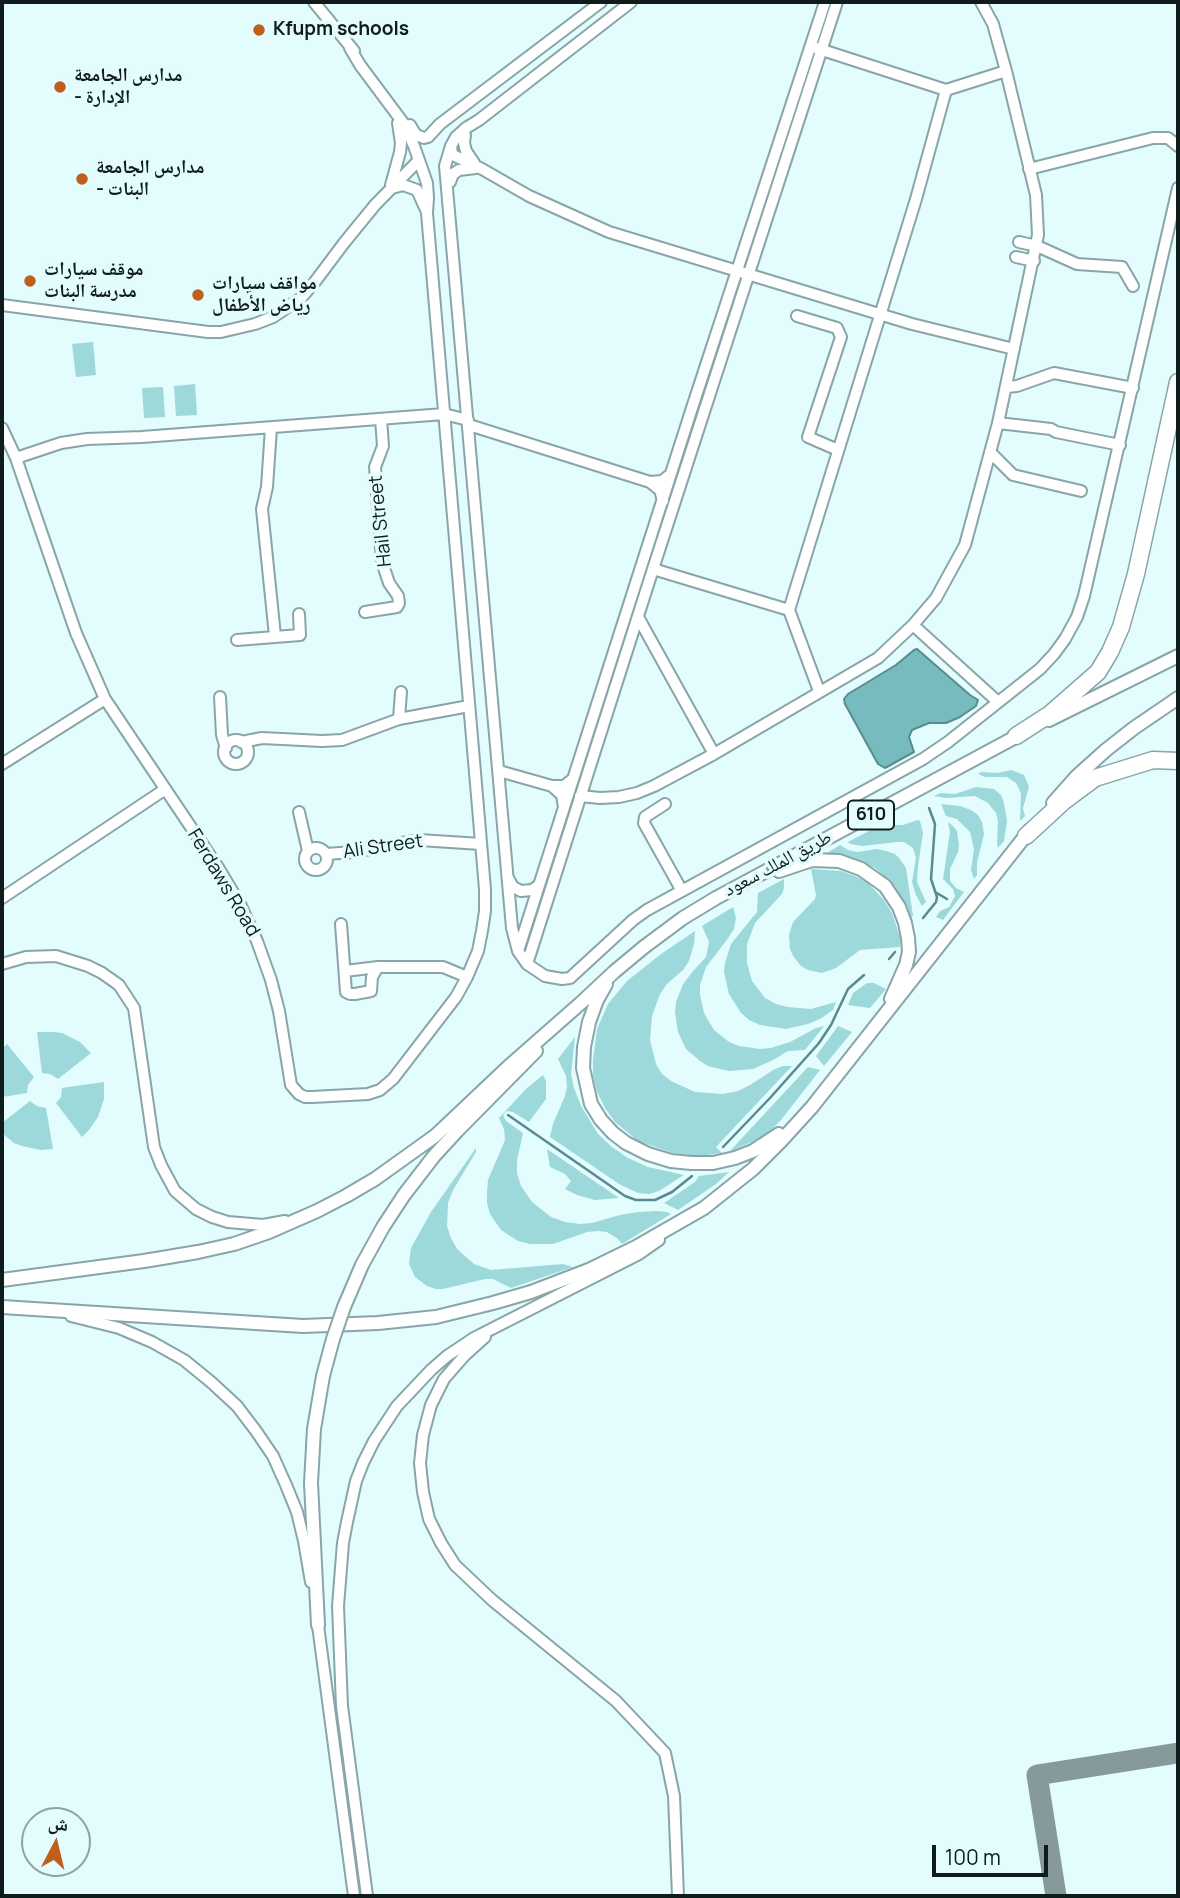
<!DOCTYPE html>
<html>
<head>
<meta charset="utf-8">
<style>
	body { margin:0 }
	#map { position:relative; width:1180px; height:1898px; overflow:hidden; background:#e3fcfe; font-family:Manrope,"Noto Naskh Arabic",sans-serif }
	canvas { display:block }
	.frame { position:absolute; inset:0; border:4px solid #101c1c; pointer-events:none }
	.north { position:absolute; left:21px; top:1807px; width:70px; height:70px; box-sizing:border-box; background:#e3fcfe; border:2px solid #8fa2a4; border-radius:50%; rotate:7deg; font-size:19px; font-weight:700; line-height:28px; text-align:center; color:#101c1c }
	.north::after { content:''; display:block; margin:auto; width:24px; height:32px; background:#bf5f1b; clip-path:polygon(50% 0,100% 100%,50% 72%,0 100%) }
	.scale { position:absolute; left:932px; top:1845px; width:116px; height:32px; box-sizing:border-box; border:4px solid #101c1c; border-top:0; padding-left:9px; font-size:21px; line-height:24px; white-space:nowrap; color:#101c1c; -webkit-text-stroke:5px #e3fcfe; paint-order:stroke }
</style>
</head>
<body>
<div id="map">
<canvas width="1180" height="1898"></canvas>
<div class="frame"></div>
<div class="north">ش</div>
<div class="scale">100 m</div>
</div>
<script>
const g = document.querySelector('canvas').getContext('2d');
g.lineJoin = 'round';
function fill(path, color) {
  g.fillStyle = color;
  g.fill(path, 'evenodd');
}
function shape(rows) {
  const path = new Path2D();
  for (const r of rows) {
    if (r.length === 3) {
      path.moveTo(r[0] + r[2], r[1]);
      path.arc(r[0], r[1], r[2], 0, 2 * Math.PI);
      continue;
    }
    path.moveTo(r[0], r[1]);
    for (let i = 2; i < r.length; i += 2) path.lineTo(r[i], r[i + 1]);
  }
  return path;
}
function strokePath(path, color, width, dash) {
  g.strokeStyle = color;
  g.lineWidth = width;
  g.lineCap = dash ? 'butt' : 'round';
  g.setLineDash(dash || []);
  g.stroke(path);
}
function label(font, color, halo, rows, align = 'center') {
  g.font = font + ' Manrope,"Noto Naskh Arabic",sans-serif';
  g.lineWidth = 7;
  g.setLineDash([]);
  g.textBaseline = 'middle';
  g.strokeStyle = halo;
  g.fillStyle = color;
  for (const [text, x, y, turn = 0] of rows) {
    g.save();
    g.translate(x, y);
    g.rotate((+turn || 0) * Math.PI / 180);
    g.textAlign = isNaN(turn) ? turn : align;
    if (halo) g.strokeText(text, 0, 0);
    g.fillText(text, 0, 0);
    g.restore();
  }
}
const green = shape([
	[93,342,96,375,76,377,72,344],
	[195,384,197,415,176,416,174,386],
	[163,387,165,417,144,418,142,388],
	[1011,770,1024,775,1029,787,1023,808,1025,816,1020,821,1021,793,1016,783,1007,777,985,777,978,774,981,772,998,773],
	[976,787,994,789,1001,795,1004,803,1007,821,1004,841,998,848,997,843,998,821,996,813,988,803,975,796,947,798,934,796,940,793,955,794],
	[941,804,960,806,971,810,978,815,982,822,984,834,977,863,977,875,974,879,971,870,974,849,970,832,957,819,946,816],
	[918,820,920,821,923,833,918,866,917,882,926,902,922,906,916,895,912,882,916,858,913,848,904,842,897,842,862,846,850,844,848,842,884,823,889,825,903,825],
	[948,822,953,826,957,831,959,845,958,852,950,869,950,881,956,888,964,892,943,920,936,917,940,911,949,907,955,896,953,889,943,879,950,832],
	[840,845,848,850,857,852,877,849,886,851,895,854,899,858,906,868,913,916,911,918,907,906,894,885,875,868,850,857,827,853],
	[811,869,841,871,855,876,867,882,884,900,892,913,900,937,900,947,860,950,836,968,822,973,808,970,801,966,793,956,790,949,789,935,793,922,815,899,816,895],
	[784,879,784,888,782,894,755,923,747,944,747,963,752,981,765,998,776,1004,788,1007,811,1009,836,1002,833,1010,820,1019,808,1024,786,1029,760,1025,749,1020,741,1013,729,994,724,972,725,963,731,944,757,912,758,893],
	[733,907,736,918,734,929,726,941,706,967,700,985,700,995,704,1013,714,1030,729,1042,739,1046,760,1049,771,1048,790,1042,816,1028,824,1026,805,1050,788,1051,773,1060,753,1069,729,1071,708,1066,700,1061,686,1049,678,1032,675,1012,676,1002,683,984,694,970,706,957,709,942,702,926],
	[695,931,694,944,689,961,683,970,667,984,660,994,652,1016,650,1040,656,1064,662,1074,671,1081,695,1092,723,1094,738,1091,750,1085,773,1070,783,1066,792,1066,716,1147,722,1153,707,1155,689,1155,673,1153,638,1141,615,1122,605,1108,597,1092,593,1076,593,1060,597,1029,608,1004,627,981,661,954],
	[867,983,874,983,886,989,870,1008,848,1005,853,993],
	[838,1026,852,1032,824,1066,816,1056],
	[37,1032,54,1032,62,1033,80,1042,91,1053,58,1079,50,1074,42,1073],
	[575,1037,571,1074,574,1088,581,1106,598,1134,612,1147,628,1158,648,1167,684,1175,659,1191,649,1194,638,1193,619,1184,550,1137,553,1124,565,1096,567,1086,566,1076,558,1059],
	[7,1044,34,1077,28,1085,27,1093,2,1097,2,1049],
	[808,1067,820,1070,781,1120,769,1132,754,1141,729,1152],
	[543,1075,546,1081,546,1099,529,1122,513,1112,507,1111,503,1115,506,1121,523,1133,517,1160,517,1173,521,1186,532,1202,551,1217,565,1222,580,1224,592,1223,620,1215,638,1212,656,1211,667,1212,671,1214,622,1244,618,1239,607,1232,598,1231,587,1232,553,1244,530,1244,518,1241,501,1230,490,1214,487,1203,487,1192,488,1180,505,1140,504,1129,499,1118,526,1089],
	[104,1082,104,1099,98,1117,89,1130,82,1137,56,1103,61,1097,62,1088],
	[30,1101,37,1106,46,1108,53,1149,41,1150,22,1146,14,1143,2,1133,2,1123],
	[476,1148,476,1152,453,1190,448,1203,447,1226,451,1238,457,1249,474,1264,491,1270,563,1264,573,1267,511,1288,493,1279,485,1279,443,1289,436,1289,427,1286,415,1277,409,1264,411,1248,431,1212],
	[547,1149,619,1198,595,1200,577,1195,565,1189,571,1181,565,1174,550,1167],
	[729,1172,716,1184,678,1210,664,1203,695,1182,699,1176]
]);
const water = shape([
	[917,649,970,695,978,700,976,706,960,717,946,723,929,723,912,730,909,737,914,752,885,768,878,764,845,704,844,699,848,694,896,665,914,650,917,649]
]);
const stream = shape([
	[935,892,947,899],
	[923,918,936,902,937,897,931,879,935,824,929,808],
	[889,959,895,952],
	[508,1115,625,1196,636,1200,655,1200,672,1192,692,1176],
	[723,1147,770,1098,819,1043,831,1025,848,989,864,975]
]);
const taxiway = shape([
	[1056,1896,1037,1775,1178,1753]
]);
const minor = shape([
	[314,2,354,51],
	[631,2,479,120,466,128,456,137,451,146,445,166,512,928,518,951,527,964,545,976,562,979,570,978,633,920,647,910,923,759,948,742,1040,669,1054,654,1065,639,1077,617,1084,596,1178,188],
	[816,48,946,90,1006,71],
	[410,125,416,135,424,138,428,137,440,124,601,2],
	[465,135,464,143,466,151,474,163],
	[451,146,452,154,455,156,482,169,529,196,609,232,912,324,1014,349],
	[1029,169,1153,138,1168,138,1178,146],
	[450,182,453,174,459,170,476,168],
	[391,185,400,152,401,143,398,123],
	[392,188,403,185,417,190,426,210],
	[1019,242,1037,246,1077,264,1122,267,1133,286],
	[1016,257,1034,261],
	[2,305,208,332,221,332,255,324,273,317,301,298,314,283,344,243,375,205,419,160],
	[797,316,837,328,841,337,808,437,838,450],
	[1006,387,1017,386,1054,373,1133,388],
	[998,423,1051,429,1056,432,1120,445],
	[469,425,650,482],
	[2,428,16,458,61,443,87,439,142,437,444,414,468,420],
	[271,428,267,487,262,509,275,636],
	[990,452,1013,475,1081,491],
	[16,458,76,633,105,699,219,869,240,904,257,941,271,980,279,1011,291,1085,299,1094,305,1097,312,1097,368,1094,380,1090,393,1079,456,997,467,977,478,951,482,931,485,911,485,889,427,213,428,198,427,183,414,146,404,124,360,65,350,48],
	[663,501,660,490,650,482,662,481,671,474],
	[653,569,789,610],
	[365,612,397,607,399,603,398,596,389,583,382,562,375,467,383,446,381,419],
	[638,617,714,754],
	[913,625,998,702],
	[237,640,300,635,299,614],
	[819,691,789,610,916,199,946,90],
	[220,697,222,735,226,748],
	[399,719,401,692],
	[236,752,12],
	[241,742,262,738,322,741,342,740,399,719,469,706],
	[2,764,105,699],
	[499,771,552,786],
	[580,796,600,798,619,797,637,793,654,786,714,754,878,658,913,625,936,598,965,545,998,423,1038,235,1036,195,1006,71,993,24,981,2],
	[665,804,645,817,644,823,682,891],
	[564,807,562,795,552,786,564,786,573,779],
	[299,812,308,851],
	[316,859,11],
	[326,854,354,852,419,840,481,844],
	[508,878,513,887,521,891,532,890,539,885],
	[2,898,164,790],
	[341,924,346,992,350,994,355,994,371,991,372,977,378,967],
	[518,951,691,411,825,2],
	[2,964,26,957,56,956,88,966,102,973,119,985,134,1008,154,1147,161,1165,175,1191,196,1209,212,1217,228,1222,263,1225,285,1221],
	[527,964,653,569,837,2],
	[345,971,378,967,443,967,467,977],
	[71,1316,119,1328,152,1342,184,1360,211,1382,237,1406,256,1431,273,1456,286,1485,297,1512,304,1541,311,1582],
	[485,1337,465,1355,444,1379,431,1405,423,1435,420,1463,423,1492,429,1519,441,1543,455,1565,492,1600,616,1701,665,1753,674,1796,678,1896],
	[317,1618,354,1896],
	[367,1896,342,1706,338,1606,343,1543,347,1522,356,1481,363,1463,374,1441,397,1406,431,1370,447,1356,474,1338,639,1254,659,1240]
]);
const major = shape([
	[1049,720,1178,656],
	[1053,803,1076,777,1106,750,1134,728,1178,698],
	[779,871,812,860,839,861,861,869,885,886,899,907,905,923,908,938,909,952,906,965,891,999],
	[606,984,597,1000,589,1022,584,1047,583,1068,591,1104,601,1120,613,1133,626,1143,648,1154,671,1161,691,1163,713,1163,735,1158,753,1151,779,1134],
	[2,1280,144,1261,198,1252,234,1244,269,1232,317,1211,346,1196,375,1179,435,1136,508,1067,582,1002,614,972,644,947,683,918,716,898,1023,733],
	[2,1307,303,1326,378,1323,436,1317,493,1303,531,1292,591,1269,636,1247,704,1208,753,1169,781,1141,812,1107,1030,830],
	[344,1307,362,1265,383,1227,404,1195,434,1156,457,1131,536,1051],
	[318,1625,311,1483,314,1429,323,1376,333,1339]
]);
const highway = shape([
	[1016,736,1050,714,1098,672,1110,652,1121,627,1136,574,1178,382],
	[1026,836,1064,801,1095,778,1153,760,1178,761]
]);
const majorBridge = shape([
	[333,1339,344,1307]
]);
const markers = [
	[259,30,7,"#bf5f1b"],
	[60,87,7,"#bf5f1b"],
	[82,179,7,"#bf5f1b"],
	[30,281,7,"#bf5f1b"],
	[198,295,7,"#bf5f1b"]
];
const shields = [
	[871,815,46]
];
const shieldNames = [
	["610",871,815]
];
const poiNames = [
	["Kfupm schools",273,30],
	["مدارس الجامعة",74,76],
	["- الإدارة",74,98],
	["مدارس الجامعة",96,168],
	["- البنات",96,190],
	["موقف سيارات",44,270],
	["مدرسة البنات",44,292],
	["مواقف سيارات",212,284],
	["رياض الأطفال",212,306]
];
const streetNames = [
	["Hail Street",381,521,-96],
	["Ali Street",383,847,-8],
	["طريق الملك سعود",778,864,-28],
	["Ferdaws Road",223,883,59]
];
fill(green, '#9dd8db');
fill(water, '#77bbbf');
strokePath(water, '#588b8e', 2);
strokePath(stream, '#588b8e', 2.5);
strokePath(taxiway, '#869a9b', 21);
strokePath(minor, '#88a5a7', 14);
strokePath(major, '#88a5a7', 16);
strokePath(highway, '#88a5a7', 19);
strokePath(minor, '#fff', 10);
strokePath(major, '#fff', 12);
strokePath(highway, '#fff', 16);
strokePath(majorBridge, '#88a5a7', 16, []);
strokePath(majorBridge, '#fff', 12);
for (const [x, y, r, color] of markers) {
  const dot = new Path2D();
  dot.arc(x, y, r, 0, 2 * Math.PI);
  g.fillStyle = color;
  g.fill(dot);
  strokePath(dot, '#e3fcfe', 2.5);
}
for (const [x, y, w] of shields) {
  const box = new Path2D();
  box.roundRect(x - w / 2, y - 14.5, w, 29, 5);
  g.fillStyle = '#e3fcfe';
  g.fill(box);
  strokePath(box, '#101c1c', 2);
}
label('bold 18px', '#101c1c', null, shieldNames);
label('bold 19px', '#101c1c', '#e3fcfe', poiNames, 'left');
label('19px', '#101c1c', '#e3fcfe', streetNames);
</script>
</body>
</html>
